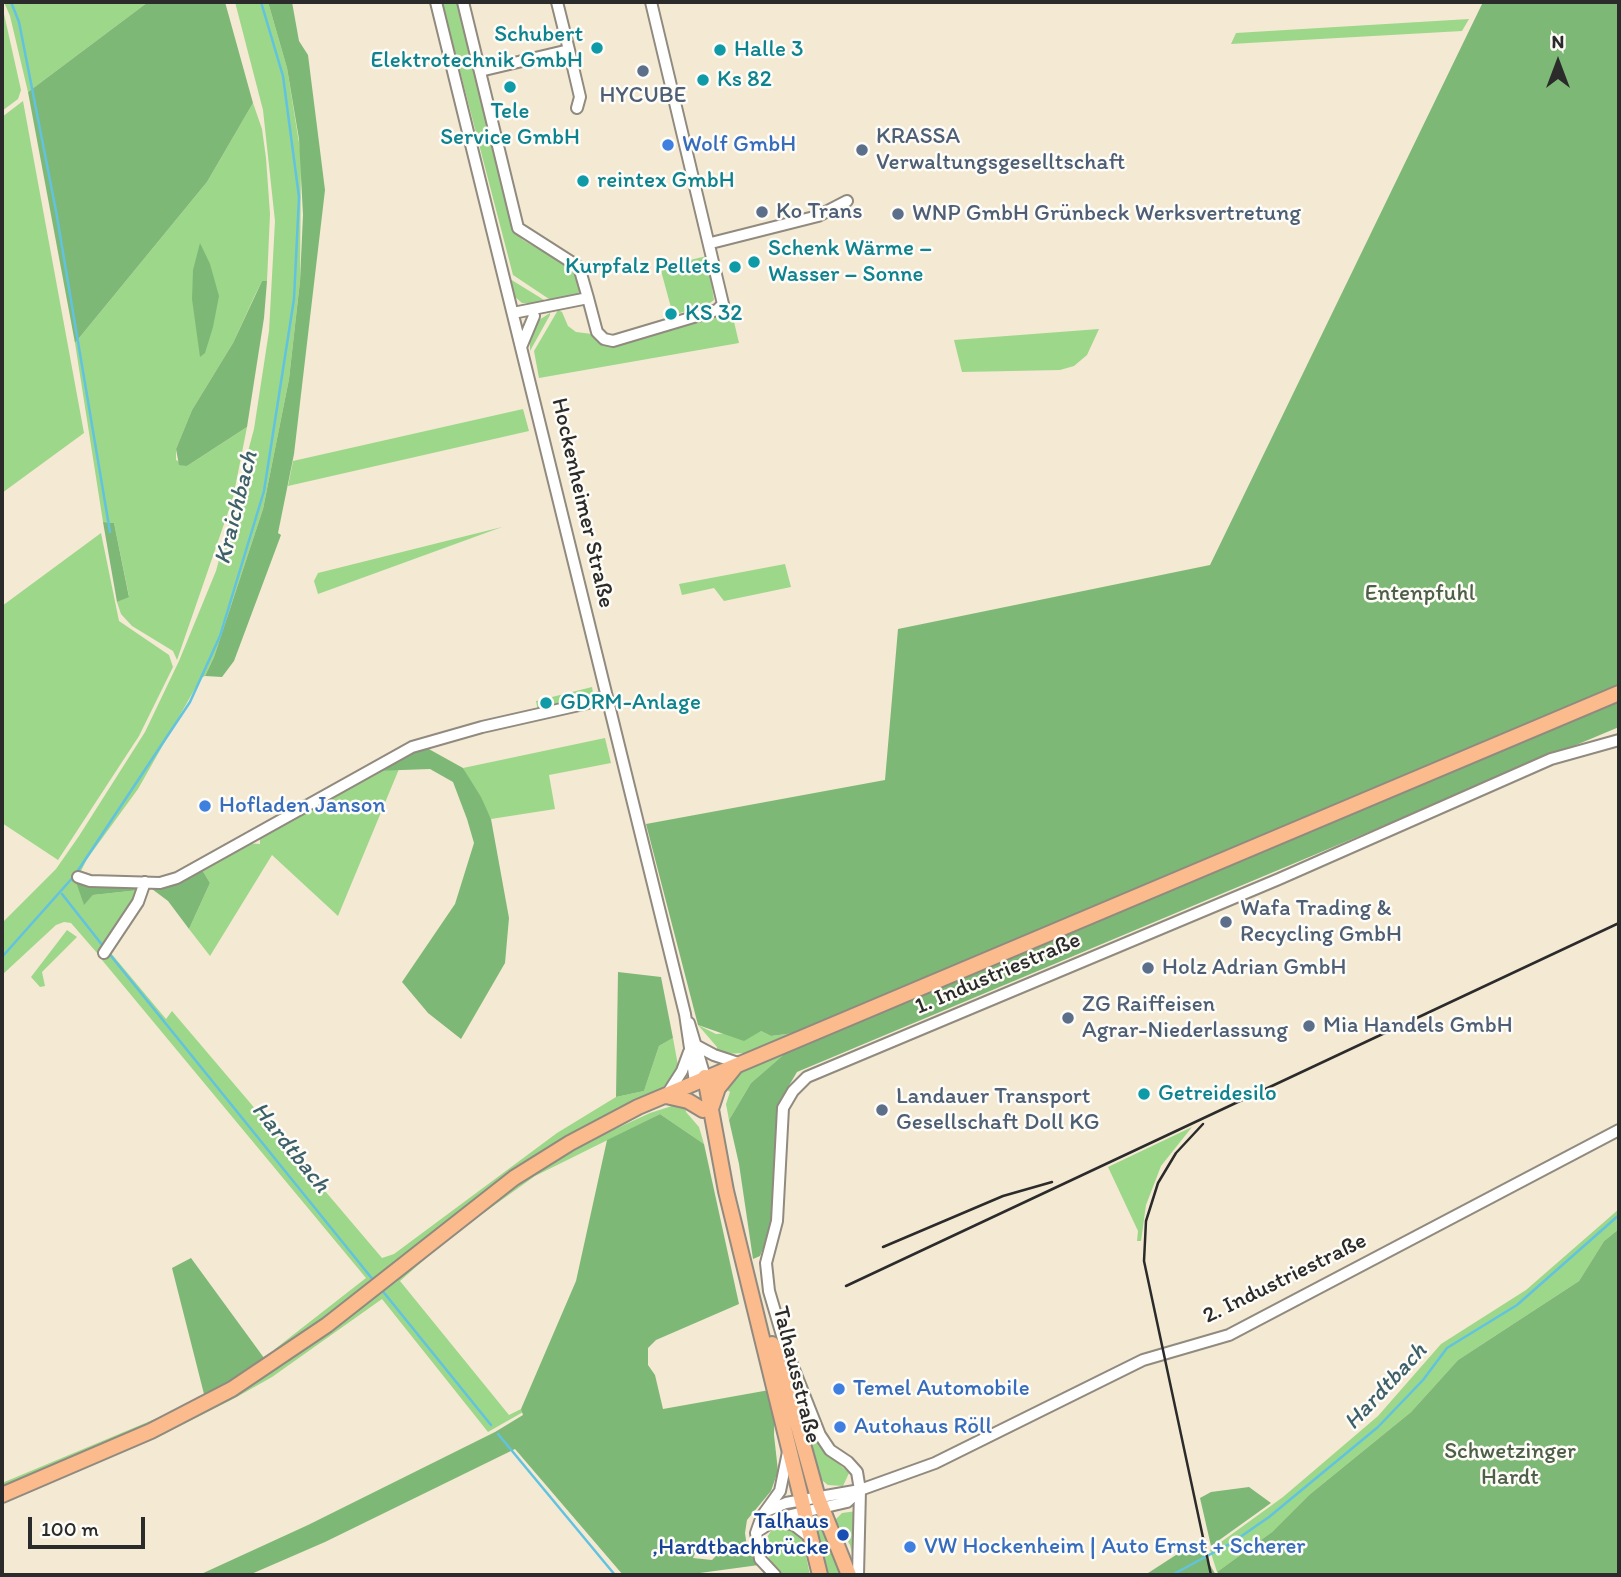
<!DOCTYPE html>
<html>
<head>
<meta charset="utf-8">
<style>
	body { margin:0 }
	#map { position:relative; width:1621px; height:1577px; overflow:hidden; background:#f4e9d3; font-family:Itim,sans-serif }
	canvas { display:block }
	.frame { position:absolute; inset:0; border:4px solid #2b2b2b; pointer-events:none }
	.north { position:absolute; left:1523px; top:28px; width:70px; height:70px; -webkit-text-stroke:5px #fdfcf7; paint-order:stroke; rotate:0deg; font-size:19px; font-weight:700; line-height:28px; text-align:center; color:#2b2b2b }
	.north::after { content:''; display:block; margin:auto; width:24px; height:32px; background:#2b2b2b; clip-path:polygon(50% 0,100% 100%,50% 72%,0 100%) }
	.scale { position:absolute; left:28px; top:1517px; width:117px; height:32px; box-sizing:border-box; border:4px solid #2b2b2b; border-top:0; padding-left:9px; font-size:21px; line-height:24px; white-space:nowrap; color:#2b2b2b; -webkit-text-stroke:5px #fdfcf7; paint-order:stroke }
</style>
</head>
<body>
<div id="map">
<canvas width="1621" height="1577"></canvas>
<div class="frame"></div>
<div class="north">N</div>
<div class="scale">100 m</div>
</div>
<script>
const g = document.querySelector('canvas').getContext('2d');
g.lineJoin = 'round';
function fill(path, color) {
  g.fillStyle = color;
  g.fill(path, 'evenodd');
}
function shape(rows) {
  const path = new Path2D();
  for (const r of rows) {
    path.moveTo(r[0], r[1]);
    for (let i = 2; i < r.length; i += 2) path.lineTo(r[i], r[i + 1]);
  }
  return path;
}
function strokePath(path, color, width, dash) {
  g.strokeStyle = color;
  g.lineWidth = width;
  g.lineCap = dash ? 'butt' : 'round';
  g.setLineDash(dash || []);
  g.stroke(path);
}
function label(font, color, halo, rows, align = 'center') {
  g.font = font + ' Itim,sans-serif';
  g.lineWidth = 5;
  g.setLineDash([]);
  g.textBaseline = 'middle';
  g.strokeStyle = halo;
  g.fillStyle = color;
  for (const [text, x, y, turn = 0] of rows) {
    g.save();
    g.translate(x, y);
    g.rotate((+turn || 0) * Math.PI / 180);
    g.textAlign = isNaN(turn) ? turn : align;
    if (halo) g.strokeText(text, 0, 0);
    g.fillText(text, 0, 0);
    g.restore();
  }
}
const green = shape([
	[4,2,148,2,28,92,10,16],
	[235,2,268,2,287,68,301,155,300,281,289,379,263,509,214,657,205,676,201,678,138,789,87,859,77,879,84,904,93,895,139,890,112,942,97,953,71,923,64,922,56,925,2,975,2,923,56,869,79,836,145,732,179,661,216,571,254,429,269,331,275,221,263,110],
	[442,2,459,2,513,230,523,240,574,270,580,291,575,297,555,303,513,275],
	[2,5,21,90,18,99,2,111],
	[1469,19,1462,31,1231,44,1236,33],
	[23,101,84,433,2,493,2,117],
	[253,103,262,129,266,158,270,214,267,281,262,281,255,295,233,343,192,410,176,449,176,460,187,466,247,427,233,498,177,660,173,651,132,626,121,614,117,602,129,596,114,523,103,522,75,343,207,182],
	[707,256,714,300,707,305,673,315,660,267],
	[510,279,549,303,522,303,514,296],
	[731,309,739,343,539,378,534,351,558,310,562,312,568,326,576,332,592,334,620,344],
	[550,313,550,315,530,351,530,334,536,322],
	[1099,329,1087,355,1074,366,1060,370,962,372,954,340],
	[523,409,529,431,288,486,293,461],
	[502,527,318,594,314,581,318,573],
	[101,533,119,621,169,655,173,667,139,736,58,860,2,823,2,606],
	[785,564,791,587,724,601,714,588,682,595,679,584],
	[592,687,594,699,538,711,536,701],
	[605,738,611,763,549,775,555,809,491,819,463,768],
	[399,769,338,916,272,855,210,956,189,929,210,883,201,868,245,843,260,844,260,835,374,771],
	[67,930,77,937,42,972,45,986,40,987,31,977],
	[110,952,166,1019,172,1011,382,1258,394,1254,557,1133,616,1097,644,1091,659,1046,673,1038,679,1071,660,1090,628,1103,529,1161,451,1217,391,1268,267,1362,275,1349,366,1278,102,960],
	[698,1025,716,1034,761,1031,771,1036,795,1033,745,1053,722,1054,717,1053,717,1047],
	[788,1051,751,1083,729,1120,726,1104,730,1092,724,1088,739,1072],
	[675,1105,685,1105,686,1112,699,1127,704,1144,660,1114,535,1176,450,1237,400,1281,509,1415,521,1409,523,1412,488,1432,382,1299,272,1377,235,1398,158,1437,2,1504,2,1499,186,1419,505,1189,600,1136,650,1113],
	[1192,1127,1161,1166,1146,1205,1141,1241,1137,1241,1138,1231,1108,1167],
	[1619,1209,1619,1229,1604,1241,1579,1281,1458,1360,1411,1412,1309,1495,1272,1532,1217,1572,1210,1550,1283,1497,1378,1416,1441,1344,1526,1290],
	[778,1351,820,1447,849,1473,843,1486,828,1485,819,1478],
	[205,1398,152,1426,2,1491,2,1483],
	[857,1511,854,1560,850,1545,835,1520,842,1513],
	[814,1523,819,1523,843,1575,827,1575],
	[782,1526,788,1526,802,1537,810,1575,781,1575,770,1562,764,1542,771,1531]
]);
const forest = shape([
	[148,2,225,2,253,103,207,182,75,343,28,92],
	[268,2,292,2,299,41,308,55,325,190,294,454,278,533,281,535,234,661,222,677,205,676,214,657,263,509,289,379,300,281,303,215,299,139,287,68],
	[1483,2,1619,2,1619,727,797,1072,778,1104,774,1222,760,1256,753,1259,739,1164,729,1120,751,1083,819,1024,795,1033,771,1036,761,1031,744,1041,698,1025,646,824,885,780,898,629,1210,565],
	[200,243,210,264,219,296,213,327,205,353,200,357,192,299,193,270],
	[262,281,267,281,264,318,247,427,187,466,179,465,176,449,192,410,233,343],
	[103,522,114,523,129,597,117,602],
	[427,748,463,768,481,797,491,819,509,918,505,963,461,1039,428,1013,402,982,455,904,474,843,467,819,453,782,430,769,374,771,412,751],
	[201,868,210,883,189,929,168,901,152,889,175,884],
	[76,882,140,885,139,890,93,895,84,905],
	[618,972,661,977,673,1038,659,1046,644,1091,616,1097],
	[660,1114,704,1144,739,1304,656,1340,648,1348,648,1365,655,1375,663,1409,775,1389,774,1435,778,1471,771,1491,747,1520,745,1533,747,1547,759,1565,685,1575,623,1575,515,1449,325,1542,249,1575,199,1575,308,1525,495,1432,523,1415,521,1409,576,1281,607,1140],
	[710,1544,715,1546,716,1556,712,1560,693,1558,698,1547],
	[1619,1229,1619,1575,1221,1575,1217,1572,1272,1532,1309,1495,1411,1412,1458,1360,1579,1281,1604,1241],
	[191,1258,267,1362,205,1398,172,1268],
	[1249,1487,1271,1503,1211,1546,1200,1498,1211,1492],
	[1196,1542,1216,1575,1145,1575]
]);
const stream = shape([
	[11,2,19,22,56,211,110,532],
	[62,894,103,946],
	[107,951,374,1281],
	[2,957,75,875,190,702,220,636,264,491,294,299,299,197,283,76,261,2],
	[381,1289,491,1425],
	[498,1434,615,1575],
	[1172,1575,1233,1542,1269,1517,1378,1427,1423,1380,1447,1348,1517,1305,1619,1215]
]);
const minor = shape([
	[436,2,685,1014,695,1082],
	[463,2,518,228,579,267,588,298,513,313],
	[569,50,580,97,577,108],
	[480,71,569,50,557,2],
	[711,243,818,216,847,201],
	[588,298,597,332,604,339,613,341,717,310,723,304,651,2],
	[521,347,534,316],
	[78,877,90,881,160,883,177,878,412,747,482,727,588,703,605,696],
	[104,953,138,902,145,882],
	[689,1023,705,1077],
	[697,1046,714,1055,738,1063],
	[666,1096,682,1071,689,1052],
	[769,1510,786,1503,860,1490,935,1463,1143,1360,1229,1335,1619,1130],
	[776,1520,794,1525,811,1538],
	[758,1531,778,1518,847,1502,860,1490],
	[775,1575,760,1559,756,1533,762,1516,780,1491,788,1452],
	[858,1575,860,1490,857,1472,848,1462,830,1450,820,1435,786,1349,769,1291,766,1263,777,1221,783,1108,793,1091,807,1077,1279,879,1551,759,1619,740]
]);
const major = shape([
	[705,1077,726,1191,820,1575],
	[666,1096,688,1101,703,1110],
	[712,1106,718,1088,735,1067],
	[772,1344,783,1372,818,1498,849,1575],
	[2,1495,151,1431,232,1389,327,1325,514,1178,570,1143,638,1107,1619,693]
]);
const rail = shape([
	[1203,1124,1176,1153,1158,1183,1146,1221,1144,1261,1211,1575],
	[883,1247,1003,1196,1052,1182],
	[846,1286,1619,923]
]);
const markers = [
	[597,48,7,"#0f9aa8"],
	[720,50,7,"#0f9aa8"],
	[643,71,7,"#5c6f8a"],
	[703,80,7,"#0f9aa8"],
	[510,87,7,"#0f9aa8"],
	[668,145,7,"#3f7fe0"],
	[862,150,7,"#5c6f8a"],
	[583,181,7,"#0f9aa8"],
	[762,212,7,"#5c6f8a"],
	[898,214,7,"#5c6f8a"],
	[754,262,7,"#0f9aa8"],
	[735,267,7,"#0f9aa8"],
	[671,314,7,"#0f9aa8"],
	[546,703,7,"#0f9aa8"],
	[205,806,7,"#3f7fe0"],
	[1226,922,7,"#5c6f8a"],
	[1148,968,7,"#5c6f8a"],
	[1068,1018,7,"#5c6f8a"],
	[1309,1026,7,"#5c6f8a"],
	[1144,1094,7,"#0f9aa8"],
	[882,1110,7,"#5c6f8a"],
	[839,1389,7,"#3f7fe0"],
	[840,1427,7,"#3f7fe0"],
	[843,1535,7,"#1a4fb4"],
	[910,1547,7,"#3f7fe0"]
];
const cultureNames = [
	["Schubert",583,35,"right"],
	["Elektrotechnik GmbH",583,61,"right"],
	["Halle 3",734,50],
	["Ks 82",717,80],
	["Tele",510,112,"center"],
	["Service GmbH",510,138,"center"],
	["reintex GmbH",597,181],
	["Schenk Wärme –",768,249],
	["Wasser – Sonne",768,275],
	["Kurpfalz Pellets",721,267,"right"],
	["KS 32",685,314],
	["GDRM-Anlage",560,703],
	["Getreidesilo",1158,1094]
];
const serviceNames = [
	["HYCUBE",643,96,"center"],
	["KRASSA",876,137],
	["Verwaltungsgeselltschaft",876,163],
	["Ko Trans",776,212],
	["WNP GmbH Grünbeck Werksvertretung",912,214],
	["Wafa Trading &",1240,909],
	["Recycling GmbH",1240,935],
	["Holz Adrian GmbH",1162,968],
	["ZG Raiffeisen",1082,1005],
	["Agrar-Niederlassung",1082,1031],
	["Mia Handels GmbH",1323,1026],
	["Landauer Transport",896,1097],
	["Gesellschaft Doll KG",896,1123]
];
const shopNames = [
	["Wolf GmbH",682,145],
	["Hofladen Janson",219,806],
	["Temel Automobile",853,1389],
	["Autohaus Röll",854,1427],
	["VW Hockenheim | Auto Ernst + Scherer",924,1547]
];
const streetNames = [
	["Hockenheimer Straße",582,503,77],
	["1. Industriestraße",998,974,-23],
	["2. Industriestraße",1285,1279,-26],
	["Talhausstraße",796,1375,76]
];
const parkNames = [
	["Entenpfuhl",1420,594],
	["Schwetzinger",1510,1452],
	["Hardt",1510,1478]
];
const transitNames = [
	["Talhaus",829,1522],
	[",Hardtbachbrücke",829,1548]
];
const waterNames = [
	["Kraichbach",237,508,-76],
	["Hardtbach",290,1148,51],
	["Hardtbach",1386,1387,-47]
];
fill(green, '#9dd78a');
fill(forest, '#7eb876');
strokePath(stream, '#62c3e0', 2.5);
strokePath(minor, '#908a7f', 14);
strokePath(major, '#908a7f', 18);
strokePath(minor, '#fff', 10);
strokePath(major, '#fbbb8d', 14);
strokePath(rail, '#2b2b2b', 2.5);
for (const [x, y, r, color] of markers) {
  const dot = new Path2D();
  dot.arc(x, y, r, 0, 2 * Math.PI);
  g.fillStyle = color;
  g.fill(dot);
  strokePath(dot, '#fdfcf7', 2.5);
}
label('23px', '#0d838f', '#fdfcf7', cultureNames, 'left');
label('23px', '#4e5e75', '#fdfcf7', serviceNames, 'left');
label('23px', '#366cbe', '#fdfcf7', shopNames, 'left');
label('23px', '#2b2b2b', '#fdfcf7', streetNames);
label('23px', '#4d5f48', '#fdfcf7', parkNames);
label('23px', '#164399', '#fdfcf7', transitNames, 'right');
label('italic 24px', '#3e606a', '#fdfcf7', waterNames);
</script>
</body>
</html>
